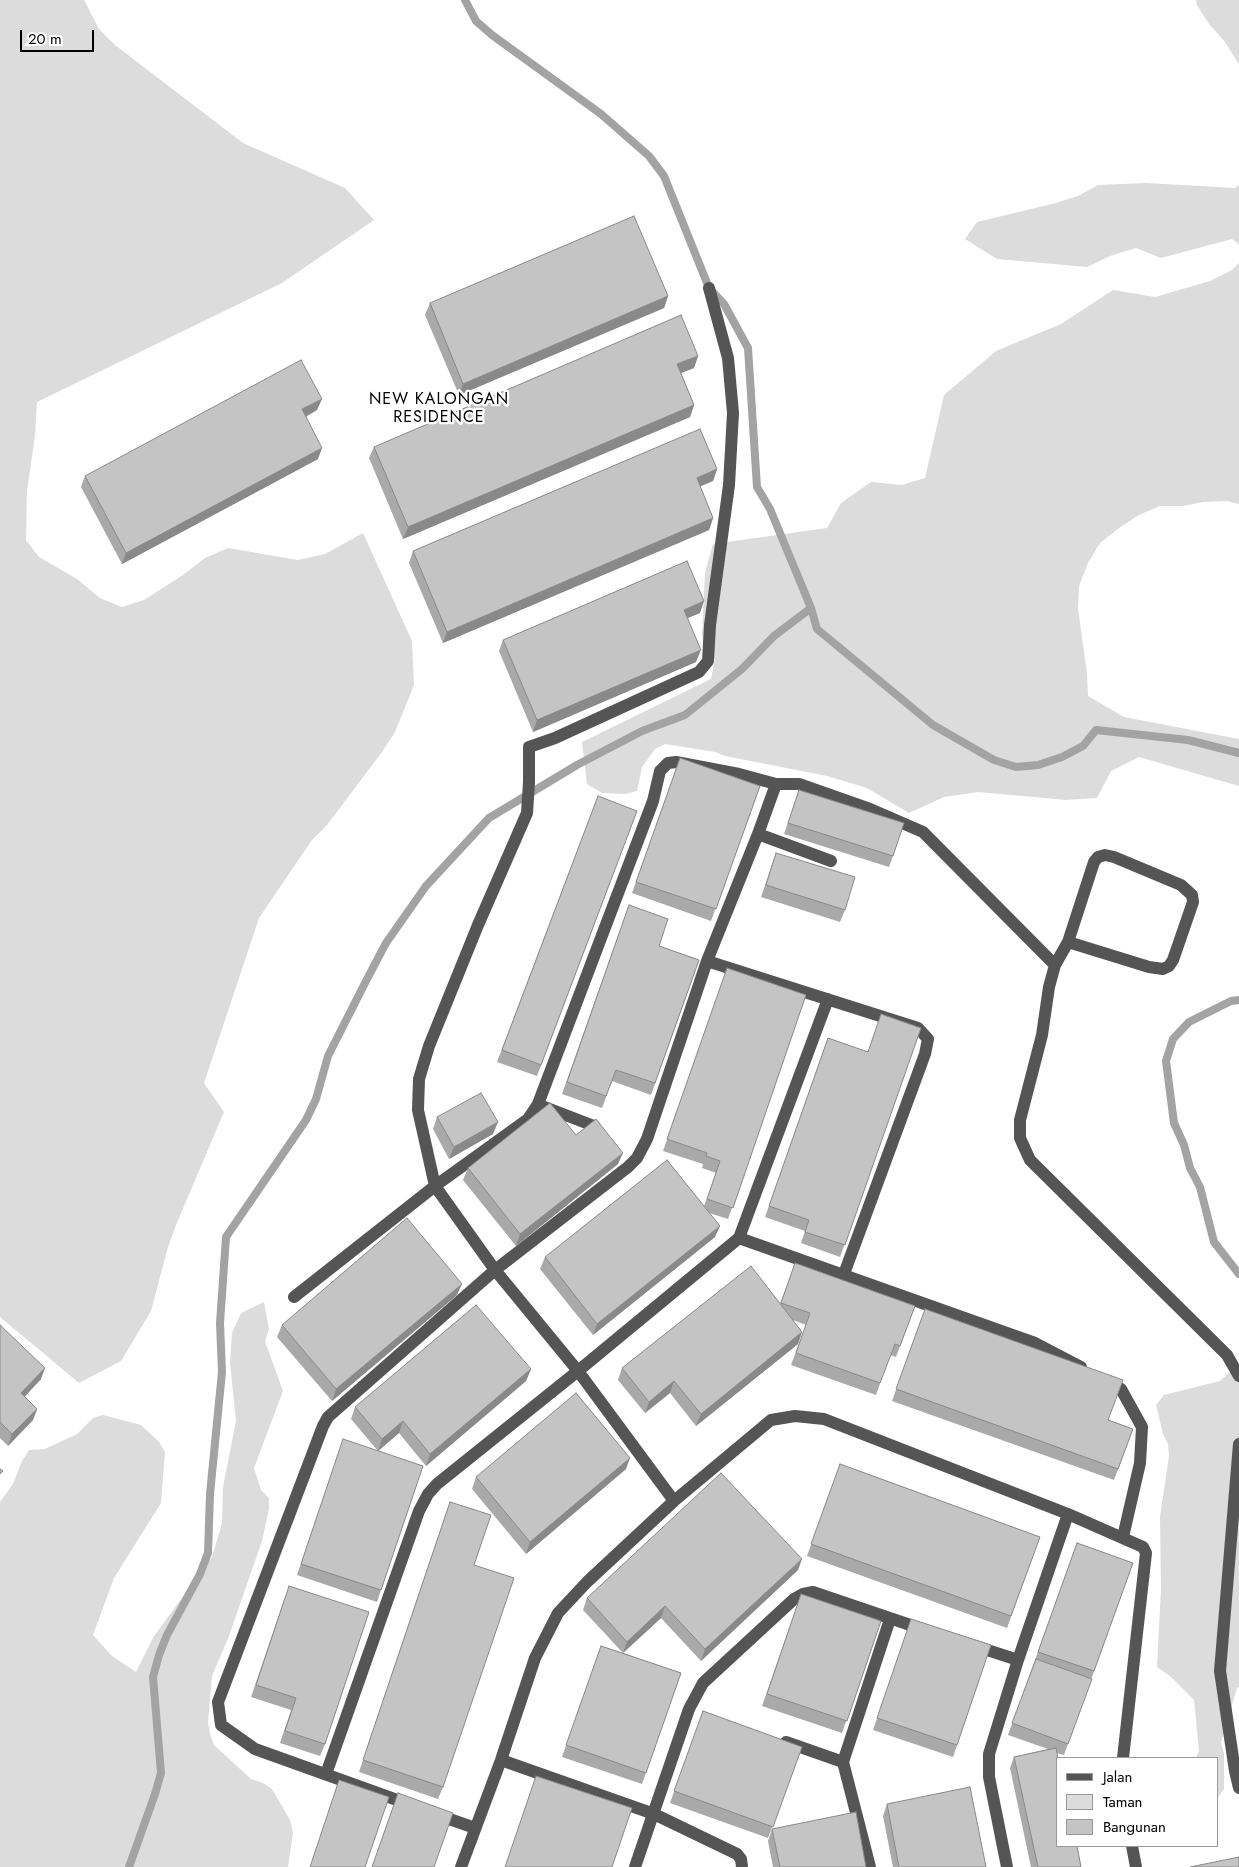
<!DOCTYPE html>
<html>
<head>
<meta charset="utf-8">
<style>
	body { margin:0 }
	#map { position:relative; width:1239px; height:1867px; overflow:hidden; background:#fff; font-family:Jost,sans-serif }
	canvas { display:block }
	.legend { position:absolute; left:1056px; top:1757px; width:162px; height:90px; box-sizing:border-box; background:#fff; border:1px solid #999; margin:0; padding:6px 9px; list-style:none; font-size:15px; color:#000 }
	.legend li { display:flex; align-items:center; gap:10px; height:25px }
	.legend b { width:25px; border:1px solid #999 }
	.scale { position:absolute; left:20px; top:30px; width:74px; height:22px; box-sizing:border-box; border:2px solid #000; border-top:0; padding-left:6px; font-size:15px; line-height:18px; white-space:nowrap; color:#000; -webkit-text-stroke:4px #fff; paint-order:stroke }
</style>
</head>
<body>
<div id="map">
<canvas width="1239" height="1867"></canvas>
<ul class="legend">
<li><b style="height:6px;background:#555"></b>Jalan</li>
<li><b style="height:14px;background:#dcdcdc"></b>Taman</li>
<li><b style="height:14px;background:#c4c4c4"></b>Bangunan</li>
</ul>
<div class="scale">20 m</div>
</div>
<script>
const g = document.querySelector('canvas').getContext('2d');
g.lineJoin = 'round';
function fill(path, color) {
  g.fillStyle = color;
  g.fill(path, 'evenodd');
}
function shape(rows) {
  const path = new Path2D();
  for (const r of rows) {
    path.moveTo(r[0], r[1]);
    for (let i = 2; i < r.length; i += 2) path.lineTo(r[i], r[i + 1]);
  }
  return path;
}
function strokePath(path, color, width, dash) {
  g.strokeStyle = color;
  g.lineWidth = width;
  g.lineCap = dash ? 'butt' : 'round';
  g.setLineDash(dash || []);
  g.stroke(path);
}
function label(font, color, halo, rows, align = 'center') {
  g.font = font + ' Jost,sans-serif';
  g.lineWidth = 4.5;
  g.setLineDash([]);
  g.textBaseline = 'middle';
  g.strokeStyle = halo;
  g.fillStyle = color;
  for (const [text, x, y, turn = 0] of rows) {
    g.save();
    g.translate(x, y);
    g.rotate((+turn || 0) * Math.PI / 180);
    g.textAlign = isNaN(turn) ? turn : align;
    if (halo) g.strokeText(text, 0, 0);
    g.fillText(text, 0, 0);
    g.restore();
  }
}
const green = shape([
	[0,0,84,0,99,29,115,45,243,143,345,188,374,220,282,283,37,402,35,436,27,491,26,540,39,557,77,579,100,598,122,607,144,600,183,575,205,558,228,548,298,560,325,554,363,533,412,641,414,685,395,732,382,752,327,825,312,840,259,918,204,1083,224,1112,176,1225,168,1247,151,1311,121,1361,79,1383,0,1317],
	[1196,0,1239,0,1239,64,1225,42,1209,24,1197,5],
	[1146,183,1235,188,1239,185,1239,245,1232,239,1161,258,1136,248,1110,256,1087,267,997,259,965,239,977,222,1056,203,1078,196,1098,185],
	[1239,263,1239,504,1227,501,1203,502,1183,506,1160,506,1139,515,1119,528,1100,543,1088,563,1079,586,1078,609,1087,673,1088,696,1124,717,1239,739,1239,786,1139,757,1111,771,1097,798,1066,800,978,792,944,797,909,813,867,788,827,776,725,756,715,752,665,744,655,749,642,767,637,791,625,794,602,793,587,784,582,742,711,679,715,659,705,650,702,634,705,573,713,544,827,528,841,503,871,482,902,485,925,478,944,395,996,351,1061,324,1113,290,1155,297,1210,281,1232,270],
	[264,1302,269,1329,265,1341,283,1391,254,1468,261,1490,269,1498,269,1509,262,1541,229,1636,212,1676,208,1722,210,1734,214,1745,251,1779,263,1783,272,1789,290,1820,293,1833,288,1867,0,1867,0,1502,13,1484,22,1461,29,1450,45,1449,77,1434,93,1418,103,1415,141,1425,159,1442,165,1452,161,1503,114,1578,93,1635,112,1656,136,1672,154,1636,212,1557,222,1523,223,1487,236,1421,230,1363,232,1333,241,1313],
	[1239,1364,1239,1687,1237,1688,1221,1742,1224,1754,1224,1789,1218,1797,1218,1758,1196,1758,1199,1751,1194,1700,1170,1676,1157,1667,1161,1589,1160,1517,1169,1456,1168,1444,1163,1434,1156,1405,1164,1395,1220,1381]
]);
const stream = shape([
	[465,0,476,21,492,35,601,114,649,156,664,176,709,288,724,304,748,348,757,487,770,509,811,608,817,629,933,725,994,760,1016,767,1038,765,1062,757,1083,746,1096,730,1188,740,1239,753],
	[1239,1000,1231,1001,1189,1022,1173,1039,1166,1061,1174,1123,1184,1145,1190,1168,1200,1187,1214,1242,1239,1274],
	[129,1867,155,1794,161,1773,153,1677,159,1655,167,1635,200,1574,208,1553,210,1494,222,1372,220,1323,226,1237,306,1120,316,1099,328,1056,366,981,386,943,426,886,489,818,577,765,642,731,685,715,742,669,774,636,811,608]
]);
const minor = shape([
	[758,834,831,861],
	[707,961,918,1028,928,1039,925,1054,844,1274],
	[1055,965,1068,942,1149,967,1163,969,1169,966,1173,960,1193,902,1192,895,1181,885,1114,857,1105,855,1098,857,1094,862,1068,942],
	[542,1106,594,1126],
	[739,1238,828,999],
	[294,1297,435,1186,528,1119,538,1104,653,801,660,771,668,763,676,762,739,774,776,784,799,784,870,809,923,832,1055,965,1049,987,1042,1035,1020,1120,1020,1138,1030,1160,1227,1355,1239,1376],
	[1105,1380,1121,1389,1142,1427,1140,1463,1123,1537],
	[1239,1444,1220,1671,1235,1771,1239,1788],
	[674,1501,578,1371,495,1270,435,1186,418,1110,419,1079,429,1046,478,925,527,813,529,782,529,747,555,738,699,672,708,661,710,625,729,485,733,413,728,358,709,288],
	[975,1646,1018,1660],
	[786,1742,843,1762],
	[501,1760,654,1814,737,1854,741,1859,742,1867],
	[326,1774,419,1511,428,1494,437,1484,578,1371,739,1238,1035,1343,1081,1367],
	[411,1805,255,1749,221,1725,218,1702,323,1426,328,1417,495,1270,628,1167,637,1158,647,1139,707,961,758,834,776,784],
	[435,1814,475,1828],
	[1132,1846,1136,1867],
	[461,1867,501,1760,535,1658,558,1613,587,1582,674,1501,771,1420,795,1416,824,1419,1068,1514,1143,1547,1146,1553,1123,1758],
	[635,1867,689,1709,703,1683,794,1599,803,1594,813,1592,925,1630],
	[870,1867,843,1762,890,1619],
	[1007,1867,989,1777,989,1754,1018,1660,1068,1514]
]);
const wall = shape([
	[668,296,664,308,459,395,425,315,430,303],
	[698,356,694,368,681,373,694,405,690,417,403,539,369,458,374,447],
	[317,410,306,417,318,459,122,564,81,487,85,476],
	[717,469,713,481,700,486,713,518,709,530,443,643,409,563,413,551],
	[700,613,688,618,696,662,533,732,499,651,503,640],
	[680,758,760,786,711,921,632,893],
	[799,790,893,856,889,867,784,834],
	[598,796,637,811,537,1076,497,1062],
	[776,853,845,910,840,922,761,897],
	[629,905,659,946,699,960,651,1095,612,1081,602,1108,562,1094],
	[727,968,806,995,728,1219,709,1213,715,1237,593,1335,540,1269,545,1257,704,1206,716,1173,702,1168,703,1164,663,1151],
	[921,1028,840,1257,801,1243,805,1231,765,1217,828,1038,867,1052],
	[437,1117,493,1134,449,1159,433,1129],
	[576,1135,618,1164,516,1246,463,1180,468,1168],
	[795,1263,915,1306,896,1357,890,1355,876,1395,791,1365,806,1325,793,1320,802,1332,798,1344,696,1426,670,1393,645,1413,618,1380,622,1368,780,1304],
	[457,1295,332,1401,277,1337,282,1325],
	[925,1309,1108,1420,1133,1429,1114,1480,892,1401],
	[0,1325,41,1379,24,1397,37,1409,33,1420,8,1446,0,1438],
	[531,1369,526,1381,426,1466,399,1433,378,1451,381,1590,377,1602,297,1575,339,1451,378,1451,351,1419,355,1407],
	[840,1464,1040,1537,1007,1628,807,1556],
	[626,1469,526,1554,472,1489,476,1477],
	[446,1513,474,1565,443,1787,438,1799,359,1772],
	[1077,1543,1133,1563,1064,1755,1057,1753,1081,1867,1031,1867,1010,1768,1014,1757,1048,1749,1008,1735],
	[798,1570,701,1661,661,1618,623,1653,681,1673,642,1784,562,1757,601,1646,623,1653,583,1610,587,1598],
	[801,1594,881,1621,842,1733,762,1706],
	[285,1597,325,1744,320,1756,280,1743,291,1710,251,1697],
	[911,1619,991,1645,953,1757,873,1730],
	[703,1711,802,1747,768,1838,670,1803],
	[887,1804,986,1867,893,1867,883,1816],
	[772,1829,866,1867,773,1867,768,1841]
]);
const shadedWall = shape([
	[668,296,664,308,459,395,463,384],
	[698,356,694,368,673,376,677,364],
	[322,399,317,410,297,421,302,409],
	[694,405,690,417,403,539,408,527],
	[322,448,318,459,122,564,126,553],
	[717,469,713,481,692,490,697,478],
	[713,518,709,530,443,643,447,632],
	[704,601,700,613,680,621,684,610],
	[701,650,696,662,533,732,537,720],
	[498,1122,493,1134,449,1159,454,1147],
	[623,1153,618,1164,516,1246,520,1234],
	[720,1226,715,1237,593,1335,597,1324],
	[462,1284,457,1295,332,1401,336,1389],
	[802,1332,798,1344,696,1426,701,1414],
	[45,1368,41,1379,17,1405,21,1393],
	[531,1369,526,1381,426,1466,430,1454],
	[674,1381,670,1393,645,1413,649,1402],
	[37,1409,33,1420,8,1446,12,1434],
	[403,1421,399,1433,378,1451,382,1439],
	[630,1458,626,1469,526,1554,530,1542],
	[802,1559,798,1570,701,1661,705,1649],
	[665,1606,661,1618,623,1653,627,1642]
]);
const building = shape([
	[634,216,668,296,463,384,430,303,634,216],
	[681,315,698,356,677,364,694,405,408,527,374,447,681,315],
	[301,360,322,399,302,409,322,448,126,553,85,476,301,360],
	[700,429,717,469,697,478,713,518,447,632,413,551,700,429],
	[687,561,704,601,684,610,701,650,537,720,503,640,687,561],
	[680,758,760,786,716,909,636,882,680,758],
	[799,790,904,823,893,856,788,823,799,790],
	[598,796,637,811,541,1065,502,1050,598,796],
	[776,853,855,877,845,910,766,885,776,853],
	[629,905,668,919,659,946,699,960,655,1083,616,1070,606,1096,567,1082,629,905],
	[727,968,806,995,733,1208,707,1199,720,1161,706,1156,707,1153,667,1139,727,968],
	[881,1014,921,1028,845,1245,805,1232,809,1220,769,1206,828,1038,868,1052,881,1014],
	[481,1093,498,1122,454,1147,437,1117,481,1093],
	[550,1103,576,1135,596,1119,623,1153,520,1234,468,1168,550,1103],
	[667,1160,720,1226,597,1324,545,1257,667,1160],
	[407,1218,462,1284,336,1389,282,1325,407,1218],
	[795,1263,915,1306,900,1346,895,1344,880,1383,796,1353,810,1313,781,1303,795,1263],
	[751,1266,802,1332,701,1414,674,1381,649,1402,622,1368,751,1266],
	[476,1305,531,1369,430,1454,403,1421,382,1439,355,1407,476,1305],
	[925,1309,1123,1380,1108,1420,1133,1429,1118,1469,896,1389,925,1309],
	[0,1325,45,1368,21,1393,37,1409,12,1434,0,1422,0,1325],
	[576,1393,630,1458,530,1542,476,1477,576,1393],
	[343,1439,423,1466,381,1590,301,1564,343,1439],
	[840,1464,1040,1537,1011,1616,811,1544,840,1464],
	[0,1469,3,1471,0,1474,0,1469],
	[721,1473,802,1559,705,1649,665,1606,627,1642,587,1598,721,1473],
	[450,1502,491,1515,474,1565,514,1578,443,1787,363,1760,450,1502],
	[1077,1543,1133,1563,1094,1671,1038,1652,1077,1543],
	[289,1586,369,1612,325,1744,285,1731,296,1698,256,1685,289,1586],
	[801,1594,881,1621,847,1721,767,1694,801,1594],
	[911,1619,991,1645,957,1745,877,1718,911,1619],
	[601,1646,681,1673,646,1773,566,1745,601,1646],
	[1036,1659,1092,1679,1068,1744,1012,1723,1036,1659],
	[703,1711,802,1747,773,1827,674,1791,703,1711],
	[1056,1748,1058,1758,1058,1846,1077,1846,1081,1867,1038,1867,1014,1757,1056,1748],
	[536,1776,632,1808,612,1867,505,1867,536,1776],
	[339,1780,389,1797,365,1867,310,1867,339,1780],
	[970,1787,986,1867,899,1867,887,1804,970,1787],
	[398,1793,453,1813,434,1867,372,1867,398,1793],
	[856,1812,866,1867,780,1867,772,1829,856,1812],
	[1239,1857,1239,1867,1190,1867,1239,1857]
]);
const neighbourhoodNames = [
	["NEW KALONGAN",439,400],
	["RESIDENCE",439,418]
];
fill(green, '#dcdcdc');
strokePath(stream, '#a3a3a3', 8);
strokePath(minor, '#555', 12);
fill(wall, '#a9a9a9');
fill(shadedWall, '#898989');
fill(building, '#c4c4c4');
strokePath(building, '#898989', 1);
g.letterSpacing = '1px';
label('16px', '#000', '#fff', neighbourhoodNames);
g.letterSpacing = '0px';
</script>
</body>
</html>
